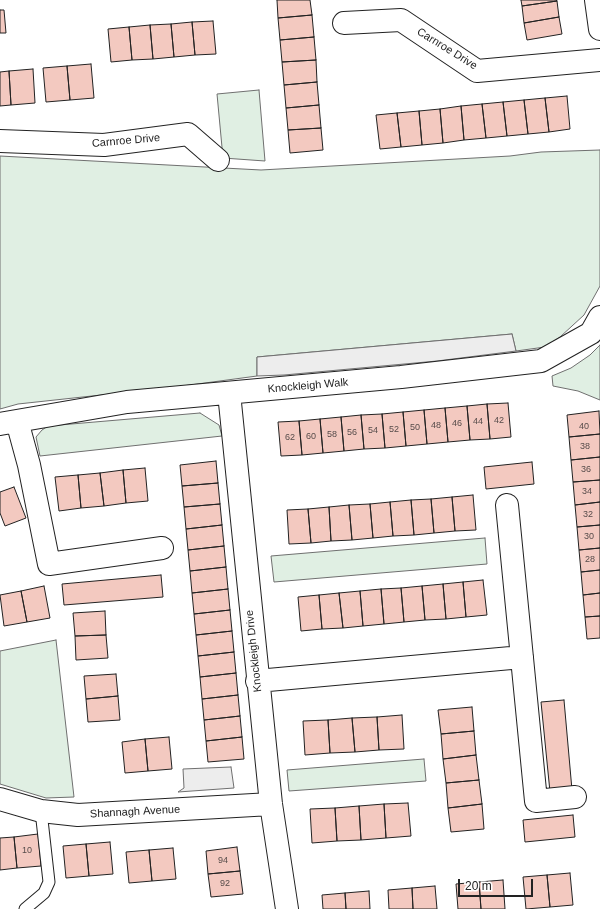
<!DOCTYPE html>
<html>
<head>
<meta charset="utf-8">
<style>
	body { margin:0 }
	#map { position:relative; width:600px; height:909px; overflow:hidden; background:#fff; font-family:Arial,sans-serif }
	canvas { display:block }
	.scale { position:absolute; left:458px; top:879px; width:75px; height:18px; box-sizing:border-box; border:2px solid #222; border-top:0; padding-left:5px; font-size:12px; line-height:14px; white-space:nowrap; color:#222; -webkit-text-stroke:3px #fff; paint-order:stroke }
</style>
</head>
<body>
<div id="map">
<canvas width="600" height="909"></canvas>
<div class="scale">20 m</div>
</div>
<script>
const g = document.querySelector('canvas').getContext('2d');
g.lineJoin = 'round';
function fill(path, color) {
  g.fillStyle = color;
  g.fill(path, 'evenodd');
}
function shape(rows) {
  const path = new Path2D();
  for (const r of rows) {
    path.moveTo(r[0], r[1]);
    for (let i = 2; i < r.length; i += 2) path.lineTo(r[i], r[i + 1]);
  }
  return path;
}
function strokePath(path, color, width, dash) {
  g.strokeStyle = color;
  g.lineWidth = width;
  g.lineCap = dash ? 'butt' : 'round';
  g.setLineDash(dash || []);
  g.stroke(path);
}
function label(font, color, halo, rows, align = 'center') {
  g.font = font + ' Arial,sans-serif';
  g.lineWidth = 3;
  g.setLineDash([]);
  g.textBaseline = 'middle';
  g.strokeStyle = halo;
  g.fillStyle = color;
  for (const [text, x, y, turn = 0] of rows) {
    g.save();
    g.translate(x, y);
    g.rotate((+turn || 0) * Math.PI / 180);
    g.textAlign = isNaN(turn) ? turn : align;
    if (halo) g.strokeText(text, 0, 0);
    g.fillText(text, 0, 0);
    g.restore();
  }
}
const green = shape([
	[259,90,265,161,223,158,217,94,259,90],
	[600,150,600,286,584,315,560,337,545,347,516,351,512,334,257,357,257,376,175,387,18,404,0,409,0,156,261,170,510,156,541,152,600,150],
	[600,345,600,400,578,391,553,386,552,376,571,368,590,355,600,345],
	[200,413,219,425,222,436,40,456,36,437,42,430,48,426,200,413],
	[485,538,487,564,274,582,271,556,485,538],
	[56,640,74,797,46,798,0,784,0,651,56,640],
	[424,759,426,781,289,791,287,770,424,759]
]);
const parking = shape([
	[512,334,516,351,437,361,284,375,257,376,257,357,512,334],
	[231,767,234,788,178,792,184,788,183,769,231,767]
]);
const building = shape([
	[277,0,310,0,312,15,278,18,277,0],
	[521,0,556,0,557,1,522,6,521,0],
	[557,1,559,17,524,23,522,6,557,1],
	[0,10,4,10,6,33,0,33,0,10],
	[312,15,314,37,280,40,278,18,312,15],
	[559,17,562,34,527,40,524,23,559,17],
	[213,21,216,54,195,55,192,22,213,21],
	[192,22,195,55,174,57,171,24,192,22],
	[171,24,174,57,153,59,150,25,171,24],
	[150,25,153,59,132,60,129,27,150,25],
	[129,27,132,60,111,62,108,29,129,27],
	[314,37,316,60,282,62,280,40,314,37],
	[316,60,317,82,284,85,282,62,316,60],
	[91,64,94,98,70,100,67,66,91,64],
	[67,66,70,100,46,102,43,68,67,66],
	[33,69,35,103,11,105,9,71,33,69],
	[9,71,11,105,0,106,0,72,9,71],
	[317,82,319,105,286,108,284,85,317,82],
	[567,96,570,129,549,132,545,98,567,96],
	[545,98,549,132,528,134,524,100,545,98],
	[524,100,528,134,507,136,503,102,524,100],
	[503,102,507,136,486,138,482,104,503,102],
	[482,104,486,138,464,140,461,106,482,104],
	[319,105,321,128,288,130,286,108,319,105],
	[461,106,464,140,443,143,440,109,461,106],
	[440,109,443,143,422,145,419,111,440,109],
	[419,111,422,145,401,147,397,113,419,111],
	[397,113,401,147,380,149,376,115,397,113],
	[321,128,323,150,290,153,288,130,321,128],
	[508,403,511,437,490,439,487,404,508,403],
	[487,404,490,439,470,440,467,406,487,404],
	[467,406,470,440,448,442,445,408,467,406],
	[445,408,448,442,427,444,424,410,445,408],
	[424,410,427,444,406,446,403,412,424,410],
	[599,411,600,434,569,437,567,415,599,411],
	[403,412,406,446,385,448,382,414,403,412],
	[382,414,385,448,364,449,361,415,382,414],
	[361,415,364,449,344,451,341,417,361,415],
	[341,417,344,451,323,453,320,419,341,417],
	[320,419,323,453,302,455,299,421,320,419],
	[299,421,302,455,281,456,278,422,299,421],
	[600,434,600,457,571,460,569,437,600,434],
	[600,457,600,480,573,482,571,460,600,457],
	[216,461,218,483,182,486,180,465,216,461],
	[532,462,534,484,486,489,484,467,532,462],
	[145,468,148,501,126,503,123,470,145,468],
	[123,470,126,503,104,506,100,473,123,470],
	[100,473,104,506,81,508,78,475,100,473],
	[78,475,81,508,59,511,55,477,78,475],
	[600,480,600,502,575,505,573,482,600,480],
	[218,483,220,504,184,507,182,486,218,483],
	[14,487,26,518,5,526,0,513,0,492,14,487],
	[473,495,476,530,455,531,452,497,473,495],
	[452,497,455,531,434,533,431,499,452,497],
	[431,499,434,533,414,535,411,500,431,499],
	[411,500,414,535,393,536,390,502,411,500],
	[390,502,393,536,373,538,370,504,390,502],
	[600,502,600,525,577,527,575,505,600,502],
	[220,504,222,525,186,529,184,507,220,504],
	[370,504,373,538,352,540,349,505,370,504],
	[349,505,352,540,331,541,329,507,349,505],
	[329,507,331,541,311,543,308,509,329,507],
	[308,509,311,543,289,544,287,510,308,509],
	[222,525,224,546,188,550,186,529,222,525],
	[600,525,600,548,579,550,577,527,600,525],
	[224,546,226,567,190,571,188,550,224,546],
	[600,548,600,570,581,572,579,550,600,548],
	[226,567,228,589,192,593,190,571,226,567],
	[600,570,600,593,583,595,581,572,600,570],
	[161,575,163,597,64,605,62,584,161,575],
	[483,580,487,615,466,617,463,582,483,580],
	[463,582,466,617,446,619,443,584,463,582],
	[443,584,446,619,425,620,422,586,443,584],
	[44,586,50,618,27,622,21,591,44,586],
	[422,586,425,620,404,622,401,588,422,586],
	[401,588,404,622,384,624,381,589,401,588],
	[228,589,230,610,194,614,192,593,228,589],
	[381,589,384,624,363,626,360,591,381,589],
	[21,591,27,622,4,626,0,595,21,591],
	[360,591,363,626,343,628,339,593,360,591],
	[339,593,343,628,322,629,319,595,339,593],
	[600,593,600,616,585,617,583,595,600,593],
	[319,595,322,629,301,631,298,597,319,595],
	[230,610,232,631,196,635,194,614,230,610],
	[105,611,106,635,75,636,73,613,105,611],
	[600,616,600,638,587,639,585,617,600,616],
	[232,631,234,652,198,656,196,635,232,631],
	[106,635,108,658,76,660,75,636,106,635],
	[234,652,236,673,200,677,198,656,234,652],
	[236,673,238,695,202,699,200,677,236,673],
	[116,674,118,696,86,699,84,676,116,674],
	[238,695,240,716,204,720,202,699,238,695],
	[118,696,120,720,88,722,86,699,118,696],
	[564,700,572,790,550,792,541,702,564,700],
	[472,707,474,731,441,734,438,710,472,707],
	[402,715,404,749,379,750,377,717,402,715],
	[240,716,242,737,206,741,204,720,240,716],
	[377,717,379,750,355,752,352,718,377,717],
	[352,718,355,752,330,753,328,720,352,718],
	[328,720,330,753,305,755,303,721,328,720],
	[474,731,476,755,443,759,441,734,474,731],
	[169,737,172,769,148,771,145,739,169,737],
	[242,737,244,759,208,762,206,741,242,737],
	[145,739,148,771,125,773,122,742,145,739],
	[476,755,479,780,446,783,443,759,476,755],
	[479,780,482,804,448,808,446,783,479,780],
	[408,803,411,836,386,838,384,804,408,803],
	[384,804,386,838,361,840,359,806,384,804],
	[482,804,484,829,451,832,448,808,482,804],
	[359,806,361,840,337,841,335,808,359,806],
	[335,808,337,841,312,843,310,809,335,808],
	[573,815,575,837,525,842,523,820,573,815],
	[38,834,41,866,17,868,14,837,38,834],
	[14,837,17,868,0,870,0,838,14,837],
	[110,842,113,874,89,876,86,844,110,842],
	[86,844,89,876,66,878,63,846,86,844],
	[237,847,240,871,208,874,206,851,237,847],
	[173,848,176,879,152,881,149,850,173,848],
	[149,850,152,881,129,883,126,852,149,850],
	[240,871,243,894,211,897,208,874,240,871],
	[570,873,573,905,550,907,547,875,570,873],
	[547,875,550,907,526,909,523,877,547,875],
	[503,880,505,909,481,909,479,882,503,880],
	[479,882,481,909,458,909,456,884,479,882],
	[435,886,437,909,413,909,412,888,435,886],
	[412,888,413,909,389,909,388,890,412,888],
	[369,891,370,909,346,909,345,893,369,891],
	[345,893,346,909,323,909,322,895,345,893]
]);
const lane = shape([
	[25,909,44,893,49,882,41,811]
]);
const street = shape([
	[596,0,600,29],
	[344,23,401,20,477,71,600,60],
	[0,141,104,145,188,134,218,160],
	[229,393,271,804,287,909],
	[17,421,29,465,49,564,162,548],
	[0,424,127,402,401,377,541,361,591,333,600,317],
	[507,505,536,801,575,797],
	[257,681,522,657],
	[0,799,41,811,78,815,271,804]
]);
const numberNames = [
	["42",499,421],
	["44",478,422],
	["46",457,424],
	["48",436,426],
	["40",584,427],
	["50",415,428],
	["52",394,430],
	["54",373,431],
	["56",352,433],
	["58",332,435],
	["60",311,437],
	["62",290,438],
	["38",585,447],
	["36",586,470],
	["34",587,492],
	["32",588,515],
	["30",589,537],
	["28",590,560],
	["10",27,851],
	["94",223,861],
	["92",225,884]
];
const streetNames = [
	["Carnroe Drive",447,49,32],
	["Carnroe Drive",126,141,-5],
	["Knockleigh Walk",308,386,-5],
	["Knockleigh Drive",254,651,-96],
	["Shannagh Avenue",135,812,-3]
];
fill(green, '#e0efe3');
strokePath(green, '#6f6f6f', 1);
fill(parking, '#ededed');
strokePath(parking, '#6f6f6f', 1);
fill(building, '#f3c9c0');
strokePath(building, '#222', 1);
strokePath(lane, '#222', 13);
strokePath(street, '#222', 24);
strokePath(lane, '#fff', 11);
strokePath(street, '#fff', 22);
label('9px', '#564c4a', null, numberNames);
label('11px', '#222', '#fff', streetNames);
</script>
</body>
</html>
